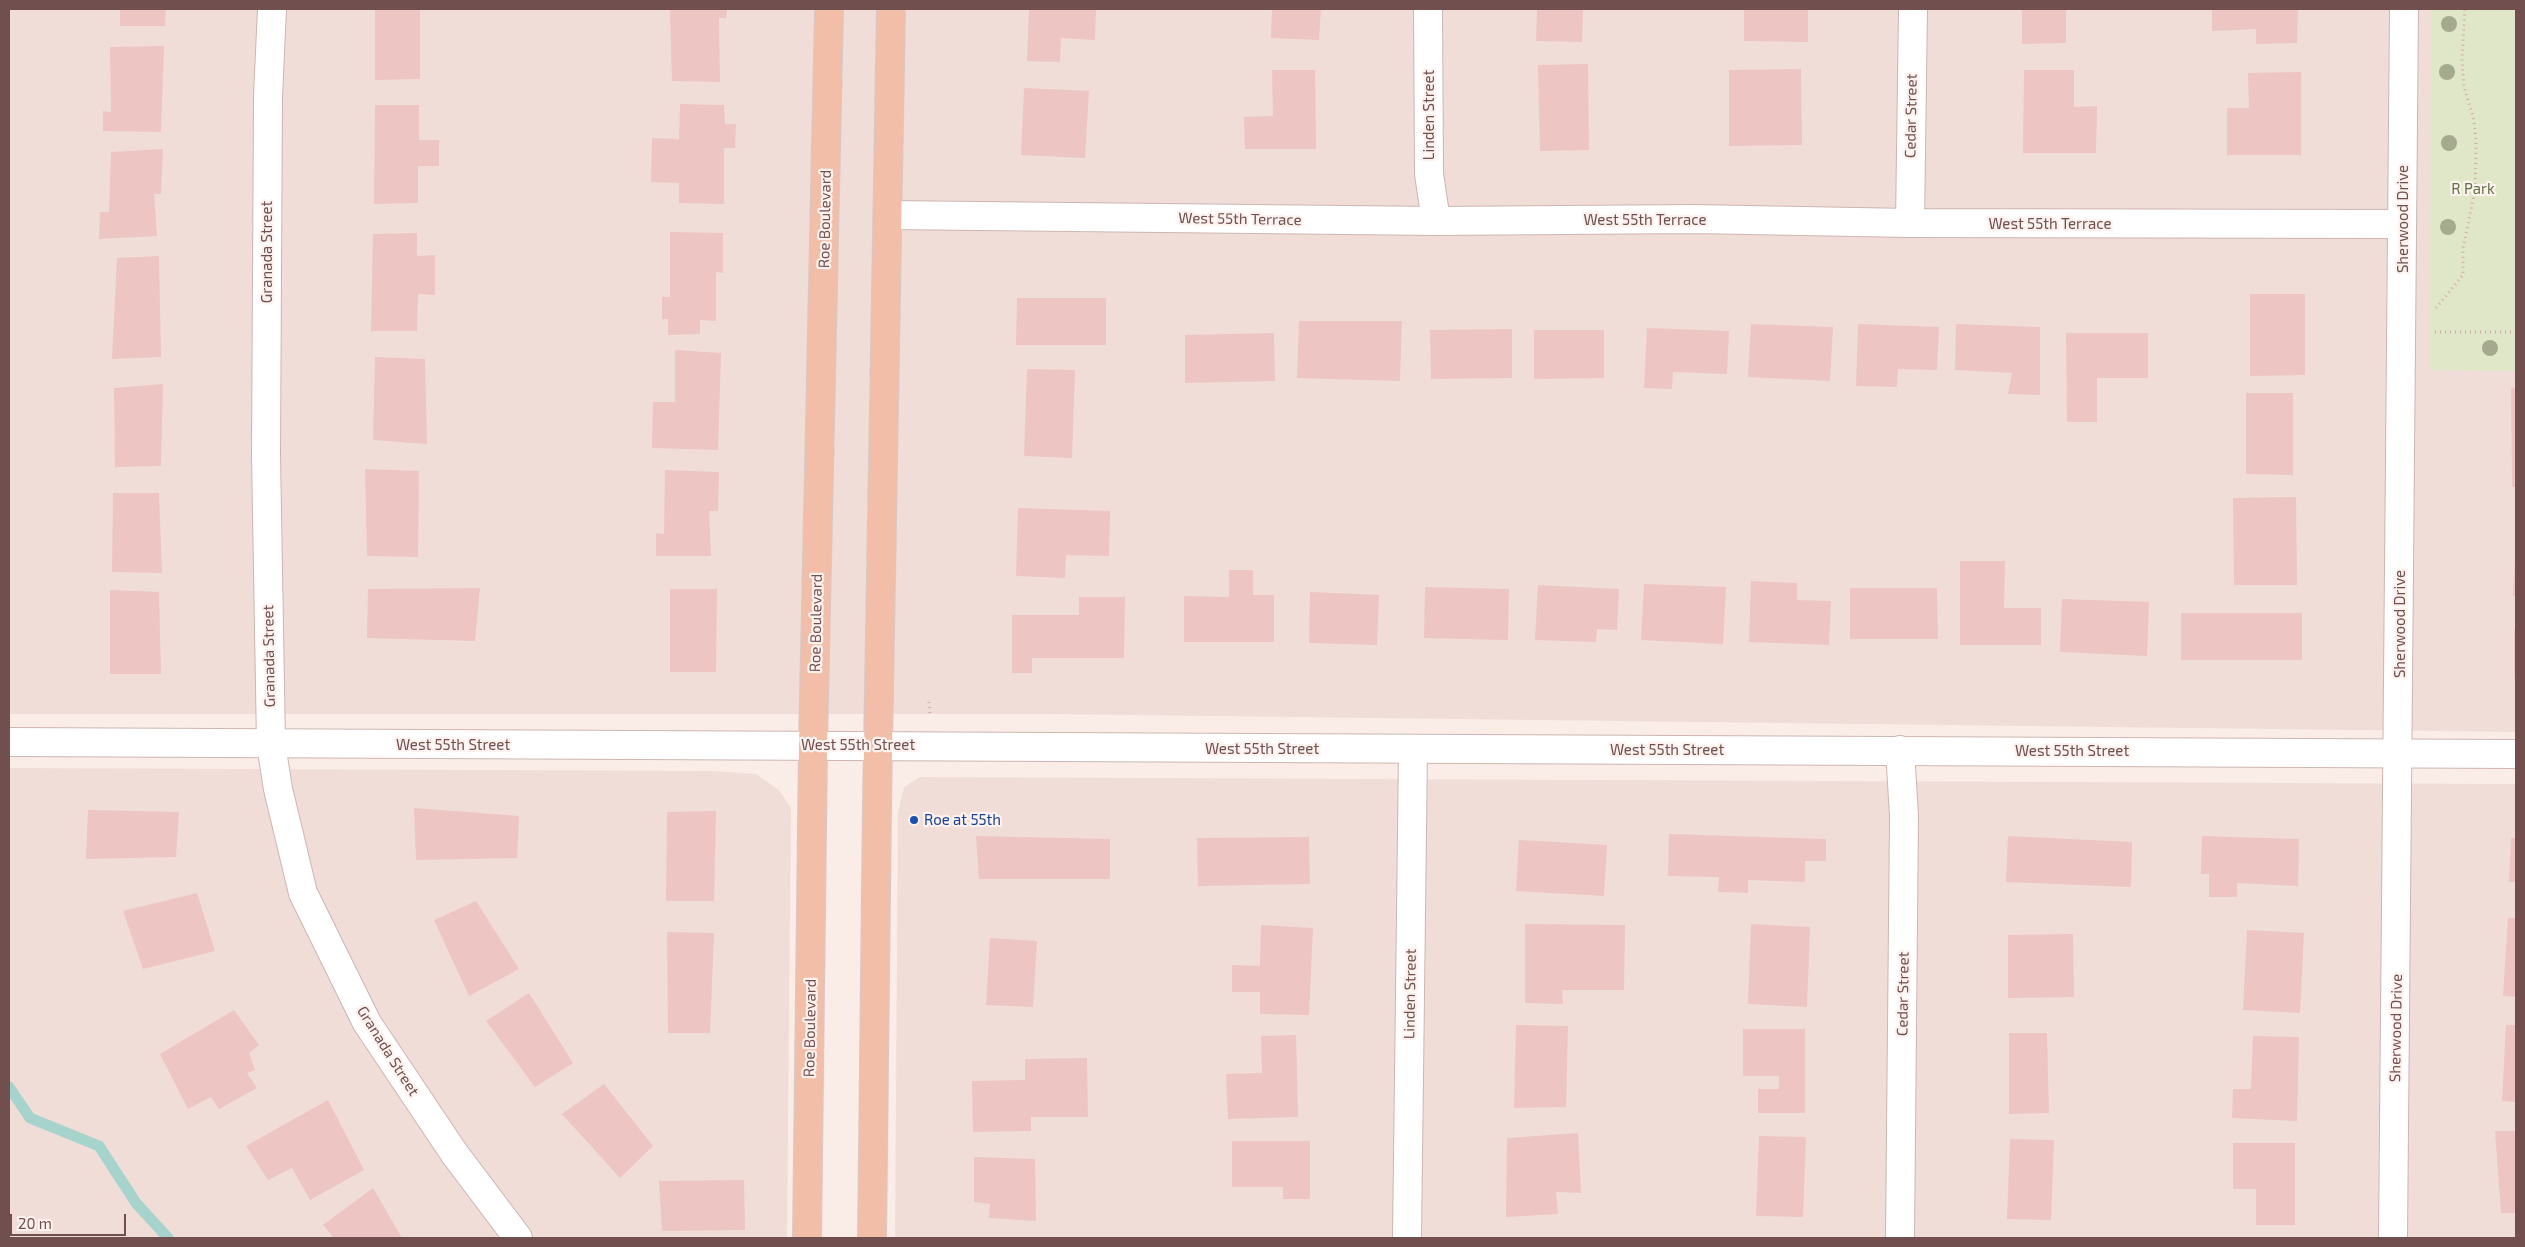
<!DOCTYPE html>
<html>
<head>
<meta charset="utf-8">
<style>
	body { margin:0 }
	#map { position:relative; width:2525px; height:1247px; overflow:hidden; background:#faede8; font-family:"Exo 2",sans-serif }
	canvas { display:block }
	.frame { position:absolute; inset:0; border:10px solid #724f4f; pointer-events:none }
	.scale { position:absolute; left:10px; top:1214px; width:116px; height:22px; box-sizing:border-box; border:2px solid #724f4f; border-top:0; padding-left:6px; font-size:15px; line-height:18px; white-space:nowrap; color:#724f4f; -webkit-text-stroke:4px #fdf2ee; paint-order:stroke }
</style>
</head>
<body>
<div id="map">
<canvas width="2525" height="1247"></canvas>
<div class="frame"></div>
<div class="scale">20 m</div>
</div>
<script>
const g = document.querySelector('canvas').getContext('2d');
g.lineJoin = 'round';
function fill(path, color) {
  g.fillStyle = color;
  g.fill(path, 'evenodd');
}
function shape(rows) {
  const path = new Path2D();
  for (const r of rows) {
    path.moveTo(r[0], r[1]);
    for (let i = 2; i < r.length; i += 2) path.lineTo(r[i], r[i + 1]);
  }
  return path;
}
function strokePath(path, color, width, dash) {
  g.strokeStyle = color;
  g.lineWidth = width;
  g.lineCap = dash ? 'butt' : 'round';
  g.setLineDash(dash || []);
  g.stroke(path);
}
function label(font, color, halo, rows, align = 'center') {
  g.font = font + ' "Exo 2",sans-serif';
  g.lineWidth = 4.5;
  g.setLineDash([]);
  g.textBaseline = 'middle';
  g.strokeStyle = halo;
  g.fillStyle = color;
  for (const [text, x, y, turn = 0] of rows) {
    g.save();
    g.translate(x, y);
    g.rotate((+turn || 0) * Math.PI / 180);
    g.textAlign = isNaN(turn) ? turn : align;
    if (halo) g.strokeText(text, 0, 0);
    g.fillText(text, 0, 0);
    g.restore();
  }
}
const residential = shape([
	[9,9,2516,9,2516,732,1047,714,9,714],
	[9,768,714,771,756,774,779,790,791,808,787,1238,9,1238],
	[920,777,2516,784,2516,1238,895,1238,898,812,904,787]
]);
const green = shape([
	[2431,9,2516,9,2516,371,2430,370]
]);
const stream = shape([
	[9,1087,30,1118,99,1146,136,1203,168,1238]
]);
const building = shape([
	[120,9,166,9,165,26,120,26],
	[375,9,420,9,420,79,375,80],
	[670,9,727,9,726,18,719,18,720,82,672,81],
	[1029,9,1096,9,1095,40,1061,38,1060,62,1027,61],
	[1272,9,1321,9,1319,40,1271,38],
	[1537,9,1583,9,1582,42,1536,41],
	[1744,9,1808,9,1808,42,1744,41],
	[2022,9,2066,9,2066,43,2022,44],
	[2212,9,2298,9,2297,43,2256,44,2256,29,2212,31],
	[164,46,161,132,103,131,103,111,111,112,110,47],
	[1588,64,1589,150,1540,151,1538,65],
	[1801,69,1802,145,1729,146,1729,70],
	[1272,70,1315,70,1316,149,1245,149,1244,117,1273,116],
	[2024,70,2074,70,2074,107,2097,106,2096,153,2023,153],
	[2301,72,2301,155,2227,155,2227,108,2249,108,2248,73],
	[1024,88,1089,91,1085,158,1021,155],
	[680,104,724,105,725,124,736,124,735,148,724,148,724,204,679,203,679,183,651,182,652,138,679,139],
	[375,105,419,105,419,140,439,140,439,166,418,166,418,203,374,204],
	[163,149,161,194,154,194,157,236,99,239,100,212,109,212,111,152],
	[670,232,723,233,723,273,716,272,716,321,700,320,700,334,668,335,668,319,662,319,662,297,670,297],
	[417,233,417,256,435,255,435,295,418,294,417,331,371,331,373,234],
	[159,256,161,357,112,359,117,258],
	[2250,294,2305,294,2305,375,2250,376],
	[1017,298,1106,298,1106,345,1016,345],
	[1299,321,1402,321,1400,381,1297,378],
	[1751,324,1833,327,1830,381,1748,377],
	[1858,324,1939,327,1937,370,1898,369,1897,387,1856,386],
	[1956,324,2040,327,2040,395,2008,394,2012,373,1955,370],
	[1647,328,1729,331,1727,374,1673,372,1672,389,1644,388],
	[1512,329,1512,378,1431,379,1430,330],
	[1534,330,1604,330,1604,378,1534,379],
	[1274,333,1275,381,1185,383,1185,335],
	[2066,333,2148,333,2148,378,2097,378,2097,422,2067,422],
	[675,350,721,353,718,450,652,448,653,402,675,402],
	[375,357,425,359,427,444,373,440],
	[1027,369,1075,370,1072,458,1024,456],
	[163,384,161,466,115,467,114,388],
	[2511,388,2516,388,2516,487,2512,487],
	[2246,393,2293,393,2293,475,2246,474],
	[365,469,419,471,418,557,367,556],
	[665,470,719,472,718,511,709,511,711,556,656,556,656,533,664,534],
	[113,493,159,493,162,573,112,572],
	[2296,497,2297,585,2234,585,2233,498],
	[1018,508,1110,511,1109,556,1066,555,1065,578,1016,576],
	[2515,558,2516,558,2516,596,2513,596],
	[1960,561,2005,561,2004,608,2041,608,2041,645,1960,645],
	[1229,570,1253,570,1253,595,1274,595,1274,642,1184,642,1184,596,1229,597],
	[1751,581,1797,583,1797,600,1831,601,1829,645,1749,642],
	[1644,584,1726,587,1723,644,1641,640],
	[1538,585,1619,589,1617,630,1597,629,1596,642,1535,640],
	[1425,587,1509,589,1508,640,1424,638],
	[480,588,475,641,367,638,368,589],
	[1850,588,1937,588,1938,639,1850,639],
	[670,589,717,589,716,672,670,672],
	[110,590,159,592,161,674,110,674],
	[1310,592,1379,595,1377,645,1309,643],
	[1079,597,1125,597,1124,658,1032,658,1032,673,1012,673,1012,615,1079,615],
	[2062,599,2149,602,2147,656,2060,652],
	[2181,613,2302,613,2302,660,2181,660],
	[2514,629,2516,629,2516,679,2514,679],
	[414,808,519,816,517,858,416,860],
	[88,810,179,812,176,857,86,859],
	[716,811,714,901,666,901,667,812],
	[1669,834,1826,839,1826,861,1805,861,1805,882,1748,880,1748,893,1718,892,1719,877,1668,876],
	[976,836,1110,839,1110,879,979,879],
	[2008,836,2132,842,2131,887,2006,882],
	[2202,836,2299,839,2298,886,2237,883,2237,897,2209,897,2209,874,2201,874],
	[1309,837,1310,884,1198,886,1197,838],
	[2511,838,2516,838,2516,882,2509,882],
	[1519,840,1607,845,1604,896,1516,891],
	[197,893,215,951,143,969,123,911],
	[476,901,519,969,469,996,434,920],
	[2508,918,2516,918,2516,997,2503,996],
	[1525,924,1625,925,1624,990,1562,990,1563,1004,1525,1003],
	[1751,924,1810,927,1807,1007,1748,1004],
	[1261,925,1313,928,1309,1015,1260,1014,1260,992,1232,992,1232,965,1260,966],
	[2247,930,2304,933,2300,1013,2243,1010],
	[667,932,714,933,710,1033,668,1033],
	[2073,934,2074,997,2008,998,2008,935],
	[990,938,1037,941,1033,1007,986,1005],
	[529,993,573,1063,535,1087,486,1021],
	[234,1010,259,1045,249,1053,255,1070,247,1073,257,1088,219,1109,211,1097,188,1109,160,1054],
	[1516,1025,1568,1026,1566,1107,1514,1108],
	[2506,1025,2516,1025,2516,1102,2502,1101],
	[1743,1029,1805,1029,1805,1113,1758,1113,1758,1089,1779,1089,1779,1076,1743,1076],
	[2009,1033,2047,1033,2049,1113,2009,1114],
	[1296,1035,1298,1117,1228,1119,1226,1074,1262,1073,1261,1036],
	[2253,1036,2299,1037,2297,1121,2232,1118,2233,1089,2251,1089],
	[1087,1058,1088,1117,1031,1117,1031,1131,973,1132,972,1081,1025,1080,1025,1059],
	[604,1084,653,1146,620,1178,562,1114],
	[328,1100,364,1170,310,1200,292,1168,268,1180,246,1146],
	[2495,1131,2516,1131,2516,1213,2501,1213],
	[1578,1133,1581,1193,1556,1192,1558,1214,1506,1217,1507,1138],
	[1759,1136,1806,1137,1803,1217,1756,1216],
	[2010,1139,2054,1140,2051,1220,2007,1219],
	[1232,1141,1310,1141,1310,1199,1283,1199,1283,1187,1232,1187],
	[2233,1143,2295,1143,2295,1225,2256,1225,2256,1189,2233,1189],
	[974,1157,1035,1159,1036,1221,989,1218,990,1204,974,1202],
	[744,1180,745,1230,662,1231,659,1181],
	[373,1188,402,1238,334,1238,323,1225]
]);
const path = shape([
	[2436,308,2463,275,2463,248,2475,190,2476,142,2474,120,2464,87,2462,59,2465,9],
	[2435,332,2516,332],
	[929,702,930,714]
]);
const minor = shape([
	[272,9,268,96,266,455,271,744,278,789,303,893,367,1023,454,1153,518,1238],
	[1428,9,1429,174,1436,221],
	[888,215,1436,221,1693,219,1910,223,2402,224],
	[1910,223,1913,9],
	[1900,750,1904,816,1900,1238],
	[1407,1238,1413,750],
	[2393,1238,2404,9]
]);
const tertiary = shape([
	[9,742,2516,754]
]);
const primary = shape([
	[807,1238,813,745,829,9],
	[872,1238,877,804,891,9]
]);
const trees = [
	[2449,24],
	[2447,72],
	[2449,143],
	[2448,227],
	[2490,348]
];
const markers = [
	[914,820,5,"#1a4fb4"]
];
const streetNames = [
	["Linden Street",1429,115,-90],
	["Cedar Street",1911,116,-89],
	["Roe Boulevard",825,219,-89],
	["West 55th Terrace",1240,219,1],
	["Sherwood Drive",2403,219,-90],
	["West 55th Terrace",1645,220],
	["West 55th Terrace",2050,224],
	["Granada Street",267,252,-90],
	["Roe Boulevard",816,623,-89],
	["Sherwood Drive",2400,624,-90],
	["Granada Street",269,656,-91],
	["West 55th Street",453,745],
	["West 55th Street",858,745],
	["West 55th Street",1262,749],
	["West 55th Street",1667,750],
	["West 55th Street",2072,751],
	["Linden Street",1410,994,-89],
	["Cedar Street",1903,994,-89],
	["Roe Boulevard",810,1028,-89],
	["Sherwood Drive",2396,1028,-89],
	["Granada Street",388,1051,58]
];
const parkNames = [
	["R Park",2473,189]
];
const transitNames = [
	["Roe at 55th",924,820]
];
fill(residential, '#f1ddd7');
fill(green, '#dfe7c8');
strokePath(stream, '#a6d3cb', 11);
fill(building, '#edc5c3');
strokePath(minor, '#cdb5b2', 30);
strokePath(tertiary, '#cdb5b2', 30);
strokePath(primary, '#d5caca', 30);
strokePath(path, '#d2a8a6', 3, [1, 4]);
strokePath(minor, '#fff', 28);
strokePath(tertiary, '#fff', 28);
strokePath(primary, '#f2bea7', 28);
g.fillStyle = '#a5a98e';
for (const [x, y] of trees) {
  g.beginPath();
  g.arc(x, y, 8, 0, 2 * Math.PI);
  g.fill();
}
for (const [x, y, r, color] of markers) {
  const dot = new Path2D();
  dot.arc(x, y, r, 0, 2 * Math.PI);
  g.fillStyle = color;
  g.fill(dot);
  strokePath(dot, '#fdf2ee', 2);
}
label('15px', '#724f4f', '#fdf2ee', streetNames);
label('15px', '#607145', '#fdf2ee', parkNames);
label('15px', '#164399', '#fdf2ee', transitNames, 'left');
</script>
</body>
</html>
